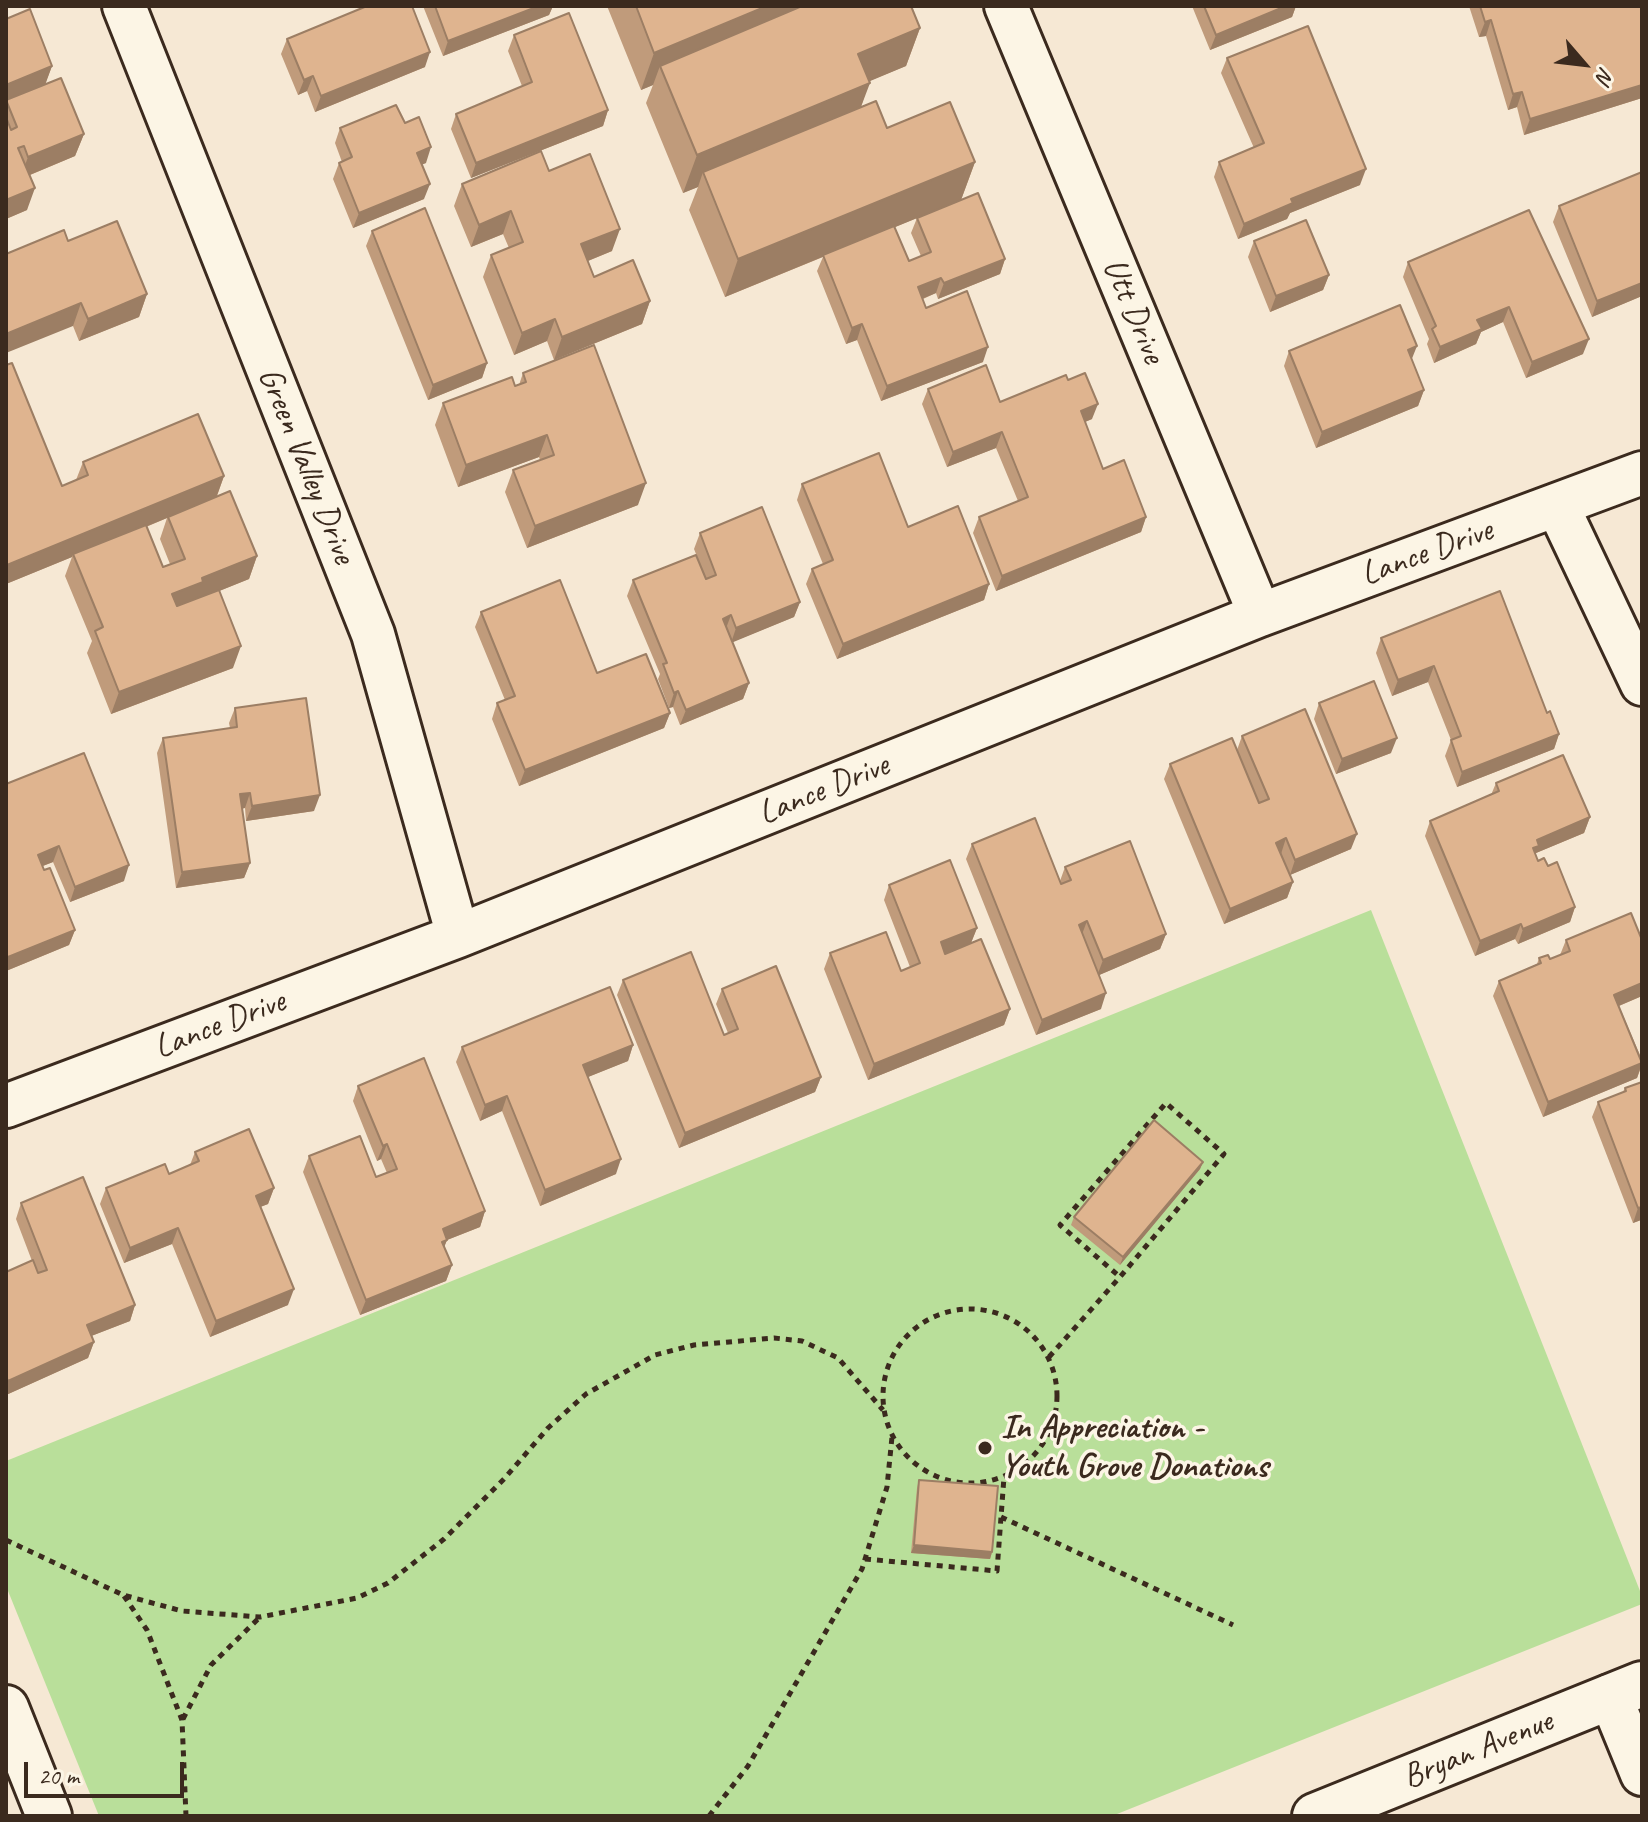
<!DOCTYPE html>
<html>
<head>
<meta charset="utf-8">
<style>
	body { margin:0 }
	#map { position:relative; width:1648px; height:1822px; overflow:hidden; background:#f6e8d4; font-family:Caveat,sans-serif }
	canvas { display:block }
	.frame { position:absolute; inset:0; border:8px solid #3b2a1e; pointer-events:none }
	.north { position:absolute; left:1544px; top:24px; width:80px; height:80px; -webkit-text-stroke:6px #fcf5e5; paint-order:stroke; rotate:118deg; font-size:22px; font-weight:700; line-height:32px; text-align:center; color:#3b2a1e }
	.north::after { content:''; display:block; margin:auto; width:28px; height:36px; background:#3b2a1e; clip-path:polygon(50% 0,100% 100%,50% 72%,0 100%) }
	.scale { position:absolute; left:24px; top:1762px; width:160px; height:36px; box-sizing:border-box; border:4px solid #3b2a1e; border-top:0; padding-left:10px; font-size:24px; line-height:28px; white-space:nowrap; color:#3b2a1e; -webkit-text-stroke:6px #fcf5e5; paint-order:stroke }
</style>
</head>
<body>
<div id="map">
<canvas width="1648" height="1822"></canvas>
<div class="frame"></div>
<div class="north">N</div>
<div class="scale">20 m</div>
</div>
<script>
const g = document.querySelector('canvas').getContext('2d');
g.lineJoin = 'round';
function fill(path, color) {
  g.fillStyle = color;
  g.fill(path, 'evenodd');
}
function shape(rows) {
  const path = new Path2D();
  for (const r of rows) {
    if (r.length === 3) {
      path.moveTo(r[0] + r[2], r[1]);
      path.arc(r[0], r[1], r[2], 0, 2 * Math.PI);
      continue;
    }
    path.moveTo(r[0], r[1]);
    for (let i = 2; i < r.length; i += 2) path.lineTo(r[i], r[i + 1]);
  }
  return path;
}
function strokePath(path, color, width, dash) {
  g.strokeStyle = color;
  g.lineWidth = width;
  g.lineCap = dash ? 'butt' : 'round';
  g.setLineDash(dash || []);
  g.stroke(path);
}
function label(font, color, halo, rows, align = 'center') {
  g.font = font + ' Caveat,sans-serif';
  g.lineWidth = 7;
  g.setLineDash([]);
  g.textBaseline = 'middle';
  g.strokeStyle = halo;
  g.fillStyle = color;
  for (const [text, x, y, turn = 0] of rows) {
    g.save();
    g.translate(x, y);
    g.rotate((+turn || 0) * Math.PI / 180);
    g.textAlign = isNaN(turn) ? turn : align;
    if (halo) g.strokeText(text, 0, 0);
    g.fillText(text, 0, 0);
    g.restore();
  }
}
const green = shape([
	[1371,910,1642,1596,1642,1604,1112,1816,99,1816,6,1586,6,1461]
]);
const path = shape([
	[970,1396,87],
	[1049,1357,1120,1277,1224,1154,1166,1103,1060,1225,1120,1277],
	[1001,1517,1233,1625],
	[6,1540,123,1595,182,1611,260,1617,357,1598,388,1583,444,1539,504,1479,548,1428,586,1394,655,1355,694,1345,774,1338,802,1341,838,1358,883,1410],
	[865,1559,997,1571,1004,1477],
	[124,1596,147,1630,182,1720,186,1816],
	[183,1719,211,1665,260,1617],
	[709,1816,748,1766,862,1569,887,1487,892,1437]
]);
const street = shape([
	[124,6,373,634,458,936],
	[1006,6,1260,615],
	[1557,505,1642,684],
	[6,1106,458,936,1260,615,1642,473],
	[1610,1696,1642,1774]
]);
const secondary = shape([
	[6,1708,49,1816],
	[1315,1816,1642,1684]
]);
const wall = shape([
	[423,6,553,6,549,15,443,56],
	[607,6,911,6,920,28,906,66,869,81,861,107,887,128,975,162,961,200,1005,259,1000,274,938,299,936,293,923,299,926,308,983,362,881,401,857,340,846,344,817,271,823,257,725,297,689,210,698,187,683,193,646,103,653,85,641,90],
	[917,218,911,233,921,256,909,261,895,227],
	[1192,6,1296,6,1292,17,1210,50],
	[1469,6,1642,6,1642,98,1524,135,1517,107,1508,110,1486,36,1479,37],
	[6,19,52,66,45,84,84,134,75,156,30,175,27,210,6,219],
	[514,35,608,110,603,126,471,178,451,129,456,114,522,86,508,51],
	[287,39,425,67,315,112,307,91,298,95,281,54],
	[1227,58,1360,185,1290,213,1287,219,1238,239,1214,177,1219,162,1254,148,1221,73],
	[405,123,426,163,422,164,424,199,353,228,333,179,339,163,342,162,335,143,340,128],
	[549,171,612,251,588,261,594,277,650,301,642,324,554,360,547,341,514,355,483,277,491,255,509,248,503,234,471,247,454,206,462,184],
	[1559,206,1642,296,1592,317,1553,222],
	[1529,210,1583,354,1526,378,1503,322,1481,332,1476,344,1434,363,1427,344,1429,339,1403,277,1408,262],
	[372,231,487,363,482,378,428,400,366,246],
	[68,241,147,294,139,317,79,341,73,326],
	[1254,241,1329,275,1323,290,1270,312,1248,257],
	[1289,351,1412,360,1424,390,1418,406,1316,448,1284,366],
	[6,365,62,486,76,480,83,462,224,476,217,496,257,556,249,579,219,591,233,668,111,714,87,653,92,641,65,576,72,557,6,584],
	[167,518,160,539,170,564,163,567,146,527],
	[523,373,638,505,527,548,505,492,513,470,540,460,539,457,458,487,435,425,443,403,519,385],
	[928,389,1092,419,1085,422,1103,469,1146,517,1141,532,996,591,973,533,979,517,1018,501,996,448,947,467,922,404],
	[802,484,908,527,989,584,984,600,837,659,806,584,812,569,823,564,797,500],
	[700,533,800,602,794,617,732,642,749,683,743,699,680,725,673,707,669,708,658,679,660,674,627,596,633,580,706,579,694,549],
	[481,612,597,673,670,713,664,728,519,786,492,719,497,703,505,700,475,627],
	[1381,638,1547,713,1559,734,1554,749,1457,787,1445,756,1451,740,1428,682,1392,696,1376,653],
	[1319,703,1391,753,1336,774,1314,719],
	[235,708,314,811,246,821,245,808,242,809,250,863,244,878,176,888,157,753,163,738,230,728,229,723],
	[1242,736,1351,849,1290,875,1293,882,1287,898,1224,924,1164,779,1170,764,1237,750],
	[1496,783,1590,817,1584,833,1536,853,1536,855,1538,861,1548,866,1575,907,1570,922,1518,944,1515,939,1475,956,1425,836,1430,821,1491,795],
	[6,784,124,881,70,902,53,862,43,866,75,930,69,945,6,971],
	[972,844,1060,881,1065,867,1166,934,1160,949,1099,975,1101,1009,1036,1035,966,859],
	[889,885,977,928,971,943,945,954,1010,1009,1004,1025,868,1080,824,969,830,953,901,971,910,967,884,900],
	[1566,940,1642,940,1642,996,1619,1006,1642,1060,1642,1065,1637,1078,1543,1117,1493,996,1499,981,1537,964,1539,958,1550,959,1560,955],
	[623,980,724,1035,728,1033,716,1004,722,989,821,1077,815,1092,679,1148,617,995],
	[633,1045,628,1061,588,1077,616,1174,540,1206,502,1111,480,1121,456,1062,462,1047],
	[1642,1082,1642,1222,1641,1220,1633,1223,1592,1117,1598,1102,1623,1092,1625,1088],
	[358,1086,485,1211,480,1227,447,1240,444,1247,452,1265,446,1281,360,1315,303,1172,309,1156,376,1177,387,1173,381,1159,377,1161,353,1101],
	[195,1152,274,1188,268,1204,260,1207,288,1305,210,1337,172,1244,124,1263,100,1204,106,1188,169,1174,190,1165],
	[1203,1162,1200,1169,1120,1265,1071,1225,1074,1217],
	[21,1203,135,1305,130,1321,91,1336,94,1342,88,1358,6,1395,6,1272,32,1261,16,1219],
	[919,1480,992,1552,990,1559,911,1553,917,1488]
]);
const shadedWall = shape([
	[539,6,553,6,549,15,443,56,448,41],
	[767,6,843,6,660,66,653,85,641,90,654,53],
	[1286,6,1296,6,1292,17,1210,50,1216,35],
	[1491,20,1486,36,1479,37,1485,22],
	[920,28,906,66,844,92,858,54],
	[430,52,425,67,315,112,321,96],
	[52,66,44,88,6,101,6,85],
	[313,76,307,91,298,95,304,80],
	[870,83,856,120,703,172,698,187,683,193,697,155],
	[1642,85,1642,98,1524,135,1530,119],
	[1522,92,1517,107,1508,110,1513,94],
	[608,110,603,126,471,178,476,163],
	[84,134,75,156,20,179,28,157],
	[431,147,426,163,411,169,417,153],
	[975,162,961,200,725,297,738,259],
	[1366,169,1360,185,1290,213,1287,219,1238,239,1244,224,1291,199],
	[430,184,424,199,353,228,359,213],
	[35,188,27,210,6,219,6,200],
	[511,211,503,234,471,247,479,225],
	[620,229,612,251,573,267,581,244],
	[1005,259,1000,274,938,299,944,283],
	[1329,275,1323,290,1270,312,1276,296],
	[941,278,936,293,912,303,918,287],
	[1642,283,1642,296,1592,317,1597,301],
	[147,294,139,317,79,341,88,319],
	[650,301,642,324,554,360,562,337],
	[81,303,73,326,6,353,6,334],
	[1509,307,1503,322,1481,332,1476,344,1434,363,1440,347,1477,320],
	[555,319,547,341,514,355,522,333],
	[862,324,857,340,846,344,852,328],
	[1589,339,1583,354,1526,378,1532,362],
	[1417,346,1411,361,1408,350],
	[988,347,983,362,881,401,887,386],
	[487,363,482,378,428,400,433,385],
	[1424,390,1418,406,1316,448,1322,432],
	[1098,404,1092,419,1075,426,1081,411],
	[1002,432,996,448,947,467,953,452],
	[547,435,539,457,458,487,466,465],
	[224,476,216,498,74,556,73,554,72,557,6,584,7,565],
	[646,483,638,505,527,548,535,526],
	[1146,517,1141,532,996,591,1002,576],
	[257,556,249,579,197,600,164,616,172,594,202,578],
	[989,584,984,600,837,659,843,644],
	[800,602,794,617,731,643,736,628],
	[731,615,725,631,723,619],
	[241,646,233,668,111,714,119,692],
	[1434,666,1428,682,1392,696,1398,680],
	[749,683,743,699,680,725,686,710],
	[678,691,673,707,669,708,674,693],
	[670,713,664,728,519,786,525,770],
	[1559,734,1554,749,1457,787,1462,772],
	[1397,738,1391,753,1336,774,1342,759],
	[250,793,245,808,234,809,240,794],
	[320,795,314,811,246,821,252,806],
	[1590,817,1584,833,1536,853,1534,861,1527,863,1537,840],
	[1357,834,1351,849,1290,875,1295,860],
	[1286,838,1281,854,1276,843],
	[59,846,53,862,32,870,38,855],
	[250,863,244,878,176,888,182,872],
	[129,865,124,881,70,902,75,887],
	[1293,882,1287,898,1224,924,1230,909],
	[1575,907,1570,922,1518,944,1523,929],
	[1087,921,1081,937,1079,925],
	[1521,924,1515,939,1475,956,1480,941],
	[977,928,971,943,935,958,941,942],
	[75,930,69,945,6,971,6,962,8,957],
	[1166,934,1160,949,1097,976,1103,960],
	[1642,983,1642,996,1609,1010,1614,995],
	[1106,993,1101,1009,1036,1035,1042,1020],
	[1010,1009,1004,1025,868,1080,874,1064],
	[633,1045,628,1061,578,1081,583,1065],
	[1642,1063,1637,1078,1543,1117,1548,1102],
	[821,1077,815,1092,679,1148,685,1133],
	[507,1096,502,1111,480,1121,485,1105],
	[387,1144,381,1159,377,1161,383,1146],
	[621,1159,616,1174,540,1206,545,1190],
	[1203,1162,1200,1169,1120,1265,1123,1257],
	[274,1188,268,1204,250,1211,256,1196],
	[1642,1207,1641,1220,1633,1223,1638,1208],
	[485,1211,480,1227,447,1240,441,1255,443,1229],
	[178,1228,172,1244,124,1263,130,1248],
	[452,1265,446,1281,360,1315,366,1300],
	[294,1289,288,1305,210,1337,216,1321],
	[135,1305,130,1321,81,1340,87,1325],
	[94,1342,88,1358,6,1395,6,1388,8,1381],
	[914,1545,992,1552,990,1559,911,1553]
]);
const building = shape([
	[367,6,412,6,430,52,321,96,313,76,304,80,287,39,367,6],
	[435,6,539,6,448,41,435,6],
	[636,6,767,6,654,53,636,6],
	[802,6,911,6,920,28,858,54,870,83,697,155,660,66,802,6],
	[1204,6,1286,6,1216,35,1204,6],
	[1480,6,1642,6,1642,85,1530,119,1522,92,1513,94,1491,20,1485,22,1480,6],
	[30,9,52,66,6,85,6,19,30,9],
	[569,13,608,110,476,163,456,114,532,82,514,35,569,13],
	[1308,26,1366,169,1291,199,1293,203,1244,224,1219,162,1264,143,1227,58,1308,26],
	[61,78,84,134,28,157,24,146,18,148,35,188,6,200,6,117,11,130,17,127,6,100,61,78],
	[876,101,887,128,950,102,975,162,738,259,703,172,876,101],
	[396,105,405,123,419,117,431,147,417,153,430,184,359,213,339,163,352,157,340,128,396,105],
	[541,151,549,171,590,154,620,229,581,244,594,277,633,260,650,301,562,337,555,319,522,333,491,255,523,242,511,211,479,225,462,184,541,151],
	[1642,172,1642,283,1597,301,1559,206,1642,172],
	[978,193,1005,259,944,283,941,278,918,287,926,308,967,291,988,347,887,386,862,324,852,328,823,255,894,226,909,261,931,252,917,218,978,193],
	[425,208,487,363,433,385,372,231,425,208],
	[1529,210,1589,339,1532,362,1509,307,1477,320,1482,329,1440,347,1432,329,1436,326,1408,262,1529,210],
	[1306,220,1329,275,1276,296,1254,241,1306,220],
	[117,221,147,294,88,319,81,303,6,334,6,254,64,230,68,241,117,221],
	[1400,305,1417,346,1408,350,1424,390,1322,432,1289,351,1400,305],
	[594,345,646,483,535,526,513,470,554,455,547,435,466,465,443,403,512,377,515,386,526,382,523,373,594,345],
	[12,363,62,486,88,475,83,462,198,414,224,476,7,565,6,365,12,363],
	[986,365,1000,402,1066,375,1068,380,1085,373,1098,404,1081,411,1103,469,1124,460,1146,517,1002,576,979,517,1028,497,1002,432,953,452,928,389,986,365],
	[879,453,908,527,958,506,989,584,843,644,812,569,833,560,802,484,879,453],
	[230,491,257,556,202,578,203,582,172,594,177,606,219,590,241,646,119,692,95,631,103,627,73,554,146,525,163,567,185,559,168,517,230,491],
	[762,507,800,602,736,628,731,615,723,619,749,683,686,710,678,691,674,693,663,664,667,663,633,580,696,555,706,579,716,575,700,533,762,507],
	[560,580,597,673,646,654,670,713,525,770,497,703,515,696,481,612,560,580],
	[1500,591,1547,713,1550,711,1559,734,1462,772,1451,740,1461,736,1434,666,1398,680,1381,638,1500,591],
	[1374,681,1397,738,1342,759,1319,703,1374,681],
	[306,698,320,795,252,806,250,793,240,794,250,863,182,872,163,738,237,727,235,708,306,698],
	[1305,709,1357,834,1295,860,1286,838,1276,843,1293,882,1230,909,1170,764,1232,738,1259,803,1269,799,1242,736,1305,709],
	[84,753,129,865,75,887,59,846,38,855,44,870,50,868,75,930,8,957,6,954,6,784,84,753],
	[1563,755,1590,817,1537,840,1539,846,1533,848,1538,861,1544,858,1548,866,1557,862,1575,907,1523,929,1521,924,1480,941,1430,821,1499,791,1496,783,1563,755],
	[1035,818,1061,884,1071,880,1065,867,1130,841,1166,934,1103,960,1087,921,1079,925,1106,993,1042,1020,972,844,1035,818],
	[950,860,977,928,941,942,945,954,981,939,1010,1009,874,1064,830,953,886,932,901,971,920,963,889,885,950,860],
	[1631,913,1642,940,1642,983,1614,995,1642,1063,1548,1102,1499,981,1541,963,1539,958,1548,955,1550,959,1570,951,1566,940,1631,913],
	[691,952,724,1035,738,1029,722,989,776,966,821,1077,685,1133,623,980,691,952],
	[610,987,633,1045,583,1065,621,1159,545,1190,507,1096,485,1105,462,1047,610,987],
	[424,1058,485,1211,443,1229,447,1240,442,1242,452,1265,366,1300,309,1156,360,1136,376,1177,397,1169,387,1144,383,1146,358,1086,424,1058],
	[1642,1082,1642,1207,1638,1208,1598,1102,1626,1091,1625,1088,1642,1082],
	[1154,1120,1203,1162,1123,1257,1074,1217,1154,1120],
	[249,1129,274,1188,256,1196,294,1289,216,1321,178,1228,130,1248,106,1188,165,1164,169,1174,199,1161,195,1152,249,1129],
	[83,1177,135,1305,87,1325,94,1342,8,1381,6,1376,6,1272,33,1260,38,1273,47,1270,21,1203,83,1177],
	[919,1480,998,1486,992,1552,914,1545,919,1480]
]);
const markers = [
	[985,1448,8,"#3b2a1e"]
];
const streetNames = [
	["Utt Drive",1133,311,67],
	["Green Valley Drive",306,466,68],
	["Lance Drive",1427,553,-20],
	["Lance Drive",824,790,-22],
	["Lance Drive",220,1025,-21],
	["Bryan Avenue",1478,1750,-22]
];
const poiNames = [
	["In Appreciation -",1001,1428],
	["Youth Grove Donations",1001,1467]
];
fill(green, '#b9df9a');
strokePath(street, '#3b2a1e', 48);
strokePath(secondary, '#3b2a1e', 50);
strokePath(path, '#3b2a1e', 5, [6, 6]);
strokePath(street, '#fcf5e5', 42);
strokePath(secondary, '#fcf5e5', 44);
fill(wall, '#c09b7b');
fill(shadedWall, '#9c7e64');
fill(building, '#dfb48f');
strokePath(building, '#9c7e64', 2);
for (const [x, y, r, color] of markers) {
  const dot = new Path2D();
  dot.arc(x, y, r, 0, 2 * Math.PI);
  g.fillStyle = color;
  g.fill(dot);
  strokePath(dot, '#fcf5e5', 3);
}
label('34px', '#3b2a1e', '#fcf5e5', streetNames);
label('bold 34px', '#3b2a1e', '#fcf5e5', poiNames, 'left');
</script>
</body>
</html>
